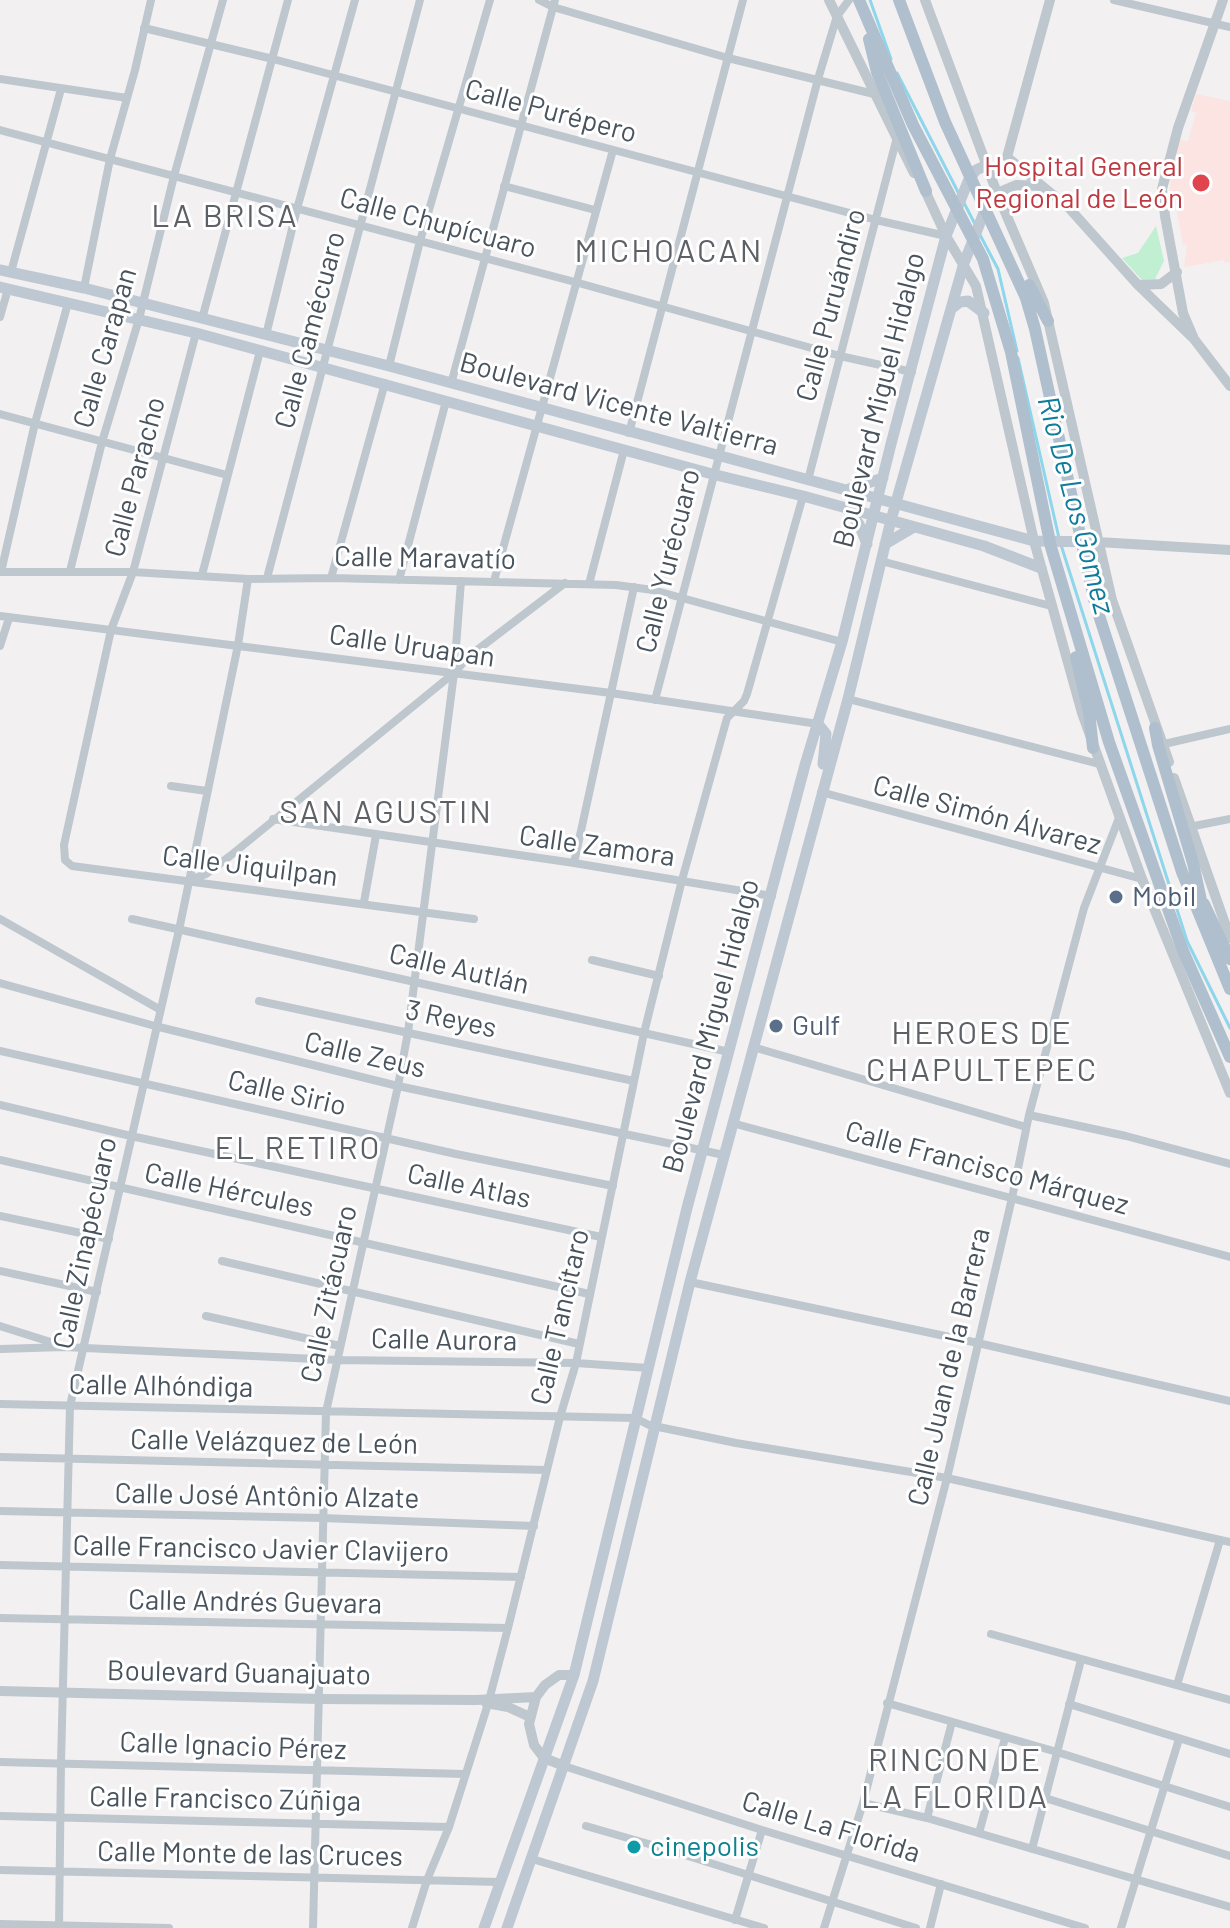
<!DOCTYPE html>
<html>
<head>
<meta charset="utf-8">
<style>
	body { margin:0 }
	canvas { display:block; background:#f2f0f0 }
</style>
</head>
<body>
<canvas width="1230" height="1928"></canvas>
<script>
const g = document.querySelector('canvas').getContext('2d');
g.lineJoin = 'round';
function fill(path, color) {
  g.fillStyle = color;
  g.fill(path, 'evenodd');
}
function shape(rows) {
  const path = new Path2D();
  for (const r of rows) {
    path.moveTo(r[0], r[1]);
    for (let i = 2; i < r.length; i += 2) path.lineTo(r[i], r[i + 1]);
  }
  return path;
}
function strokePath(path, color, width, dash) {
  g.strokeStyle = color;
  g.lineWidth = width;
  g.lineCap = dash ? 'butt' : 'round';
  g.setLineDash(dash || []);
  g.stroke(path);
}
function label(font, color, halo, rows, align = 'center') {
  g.font = font + ' Barlow,sans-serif';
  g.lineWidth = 6;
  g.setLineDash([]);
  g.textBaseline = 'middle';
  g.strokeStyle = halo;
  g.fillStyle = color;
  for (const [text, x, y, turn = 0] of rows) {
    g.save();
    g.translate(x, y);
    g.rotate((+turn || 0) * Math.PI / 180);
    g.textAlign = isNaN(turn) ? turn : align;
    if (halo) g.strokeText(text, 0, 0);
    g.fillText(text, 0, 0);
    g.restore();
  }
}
const medical = shape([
	[1196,94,1230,101,1230,262,1225,263,1224,260,1184,267,1187,245,1183,244,1175,202,1170,194,1171,160,1178,140,1188,141,1196,113,1191,111]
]);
const green = shape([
	[1156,226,1164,261,1155,279,1142,280,1122,258,1138,253]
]);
const stream = shape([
	[870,0,891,59],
	[897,73,959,194],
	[963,201,976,226],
	[979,233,998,269,1017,351],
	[1018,358,1059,538],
	[1061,545,1187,941,1230,1028]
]);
const minor = shape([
	[539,0,553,7,728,58,874,94],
	[1114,0,1230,27],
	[144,28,273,59,876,220,946,236],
	[0,79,127,98],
	[0,130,575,282,840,356,912,372],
	[504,186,595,210],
	[11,272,61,89],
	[84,288,110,159,135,70,151,0],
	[0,317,8,289],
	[202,319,288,0],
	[196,333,133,572,111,630,64,845,65,860,72,866,474,919],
	[266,335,297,209,355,0],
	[389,366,420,241,490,0],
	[451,384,555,0],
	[0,414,227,475],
	[629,433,743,0],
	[808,480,896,141],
	[881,561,1051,606],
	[70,571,102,442,139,319,174,176,223,0],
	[0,572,133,572,248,579,331,578,616,585,653,590,842,642],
	[1,572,35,423,68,303],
	[202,575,260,351],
	[267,578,420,0],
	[331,578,385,383],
	[399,580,446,401],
	[494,581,613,150],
	[589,584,624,450],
	[0,616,611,693,818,724],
	[0,646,9,618],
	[848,699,1099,764],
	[655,700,818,79,837,16,849,0],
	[1164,744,1230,729],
	[171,786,207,791],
	[821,792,1142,879],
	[273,819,574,863,772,896],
	[1189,827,1230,819],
	[574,863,634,587],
	[192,879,206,874,230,856,454,673,468,657,565,583],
	[364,902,376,835],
	[0,919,159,1009],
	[132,919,729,1052],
	[592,960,659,976],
	[0,983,155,1026,398,1086,724,1155],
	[259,1001,634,1081],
	[753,1047,1026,1127],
	[0,1051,456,1154,613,1186],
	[0,1105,131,1136,601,1237],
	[1029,1115,1126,1136,1230,1164],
	[732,1123,1230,1257],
	[0,1160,589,1294],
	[0,1216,109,1239],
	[222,1261,579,1344],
	[0,1271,97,1292],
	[690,1282,978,1343,1230,1401],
	[206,1316,340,1346],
	[0,1326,60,1345],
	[0,1349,64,1347,337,1360,576,1363,648,1368],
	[0,1404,635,1418,649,1425,736,1443,947,1478,1230,1542],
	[0,1457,547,1470],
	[0,1511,322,1518,534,1526],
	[0,1565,521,1577],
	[0,1618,508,1628],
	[991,1634,1230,1700],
	[1177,1685,1220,1540],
	[887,1703,1057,1752,1230,1807],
	[1069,1704,1230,1754],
	[0,1762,464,1774],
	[564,1766,762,1830,1085,1928],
	[1045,1798,1230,1856],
	[863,1803,927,1818,1230,1907],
	[0,1816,449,1827],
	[927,1818,952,1722],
	[586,1826,666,1849,916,1928],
	[979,1833,1005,1738],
	[1032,1849,1081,1660],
	[532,1859,764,1928],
	[0,1870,500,1882],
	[735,1920,762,1830],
	[0,1924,169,1928],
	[59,1928,61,1763,70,1406,179,930,238,645,248,579],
	[313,1928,326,1412,398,1086,408,1032,454,673,461,581],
	[412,1928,427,1880,449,1827,488,1704,508,1628,560,1417,576,1363,644,1033,682,880,727,718,744,701,747,694,803,496],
	[824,1928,863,1803,947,1478,1012,1198,1029,1115,1084,908,1119,818],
	[930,1928,941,1884],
	[1121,1928,1179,1739]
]);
const tertiary = shape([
	[829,0,914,173],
	[925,0,997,193,1044,303,1112,600,1169,762],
	[1007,157,1069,208,1138,285,1194,339,1230,386],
	[1007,157,1050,0],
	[923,186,946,236,976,286,1034,541,1082,713,1142,879,1230,1093],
	[997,193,1016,185,1041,186],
	[1138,285,1161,284,1177,272],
	[1194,339,1183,313,1165,216,1162,189,1178,128,1223,0],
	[1098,542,1230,550],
	[1174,778,1230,938],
	[0,1691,319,1699,476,1700,536,1697],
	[486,1703,508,1707,530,1717],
	[564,1766,544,1758,534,1745,529,1724,536,1697,545,1685,559,1675,574,1675]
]);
const secondary = shape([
	[0,270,84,288,389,366,1034,541,1098,542],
	[0,287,196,333,712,474,803,496,984,546,1041,568],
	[952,308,960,302,968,301,984,313],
	[849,489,883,478],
	[846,508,859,524,867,544],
	[885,544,914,527],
	[818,724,826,734,823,764],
	[484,1928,574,1675,687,1208,805,765,842,642,891,444,946,236,969,179,976,170,987,165],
	[507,1928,593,1681,690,1282,848,699,891,520,964,263,989,200,997,193]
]);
const primary = shape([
	[859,0,913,125,983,259,1011,352,1051,547,1109,742,1183,951,1230,1057],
	[899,0,945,122,1026,298,1035,329,1095,603,1182,872,1230,989],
	[869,39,877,72,926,191],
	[1029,285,1048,321],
	[1076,657,1089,712,1093,748],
	[1155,728,1158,745,1193,863,1202,905],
	[1204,904,1230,959]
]);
const markers = [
	[1201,183,10,"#e0444e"],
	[1116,897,8,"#5c6f8a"],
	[776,1026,8,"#5c6f8a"],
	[634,1847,8,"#0f9aa8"]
];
const streetNames = [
	["Calle Purépero",551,111,15],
	["Calle Chupícuaro",438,223,15],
	["Calle Puruándiro",831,305,-75],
	["Calle Camécuaro",310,330,-75],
	["Calle Carapan",105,348,-74],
	["Boulevard Miguel Hidalgo",879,400,-76],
	["Boulevard Vicente Valtierra",619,404,15],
	["Calle Paracho",135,477,-75],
	["Calle Maravatío",425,558,1],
	["Calle Yurécuaro",668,561,-76],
	["Calle Uruapan",412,646,8],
	["Calle Simón Álvarez",987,815,15],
	["Calle Zamora",597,846,8],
	["Calle Jiquilpan",250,866,7],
	["Calle Autlán",459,969,13],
	["3 Reyes",451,1019,12],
	["Boulevard Miguel Hidalgo",711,1026,-75],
	["Calle Zeus",365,1055,13],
	["Calle Sirio",287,1093,13],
	["Calle Francisco Márquez",987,1168,15],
	["Calle Atlas",469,1186,12],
	["Calle Hércules",229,1190,12],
	["Calle Zinapécuaro",85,1243,-78],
	["Calle Zitácuaro",329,1294,-78],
	["Calle Tancítaro",560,1317,-77],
	["Calle Aurora",444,1340,1],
	["Calle Juan de la Barrera",949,1367,-77],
	["Calle Alhóndiga",161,1386,1],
	["Calle Velázquez de León",274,1442,1],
	["Calle José Antônio Alzate",267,1496,1],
	["Calle Francisco Javier Clavijero",261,1549,1],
	["Calle Andrés Guevara",255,1602,1],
	["Boulevard Guanajuato",239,1673,1],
	["Calle Ignacio Pérez",233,1746,2],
	["Calle Francisco Zúñiga",225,1799,1],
	["Calle La Florida",831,1827,17],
	["Calle Monte de las Cruces",250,1854,1]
];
const healthNames = [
	["Hospital General",1183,167],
	["Regional de León",1183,199]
];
const serviceNames = [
	["Mobil",1132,897],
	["Gulf",792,1026]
];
const cultureNames = [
	["cinepolis",650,1847]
];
const waterNames = [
	["Rio De Los Gomez",1076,505,75]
];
const quarterNames = [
	["LA BRISA",225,216],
	["MICHOACAN",669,251],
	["SAN AGUSTIN",386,812],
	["HEROES DE",982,1033],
	["CHAPULTEPEC",982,1070],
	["EL RETIRO",298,1148],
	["RINCON DE",955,1760],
	["LA FLORIDA",955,1797]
];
fill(medical, '#fbe4e2');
fill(green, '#c0efd2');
strokePath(stream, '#8dd6eb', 3);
strokePath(minor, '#bec7ce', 8);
strokePath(tertiary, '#bec7ce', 10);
strokePath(secondary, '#bec8d3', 11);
strokePath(primary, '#b0bfce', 12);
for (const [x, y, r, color] of markers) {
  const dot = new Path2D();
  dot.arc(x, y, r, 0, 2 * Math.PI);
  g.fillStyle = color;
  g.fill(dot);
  strokePath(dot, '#fff', 3);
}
label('28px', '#48535d', '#fff', streetNames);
label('28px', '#be3a42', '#fff', healthNames, 'right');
label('28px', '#4e5e75', '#fff', serviceNames, 'left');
label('28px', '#0d838f', '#fff', cultureNames, 'left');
label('italic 30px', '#0f7c9b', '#fff', waterNames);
g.letterSpacing = '2px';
label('32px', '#5d6065', '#fff', quarterNames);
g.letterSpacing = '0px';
</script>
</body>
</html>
